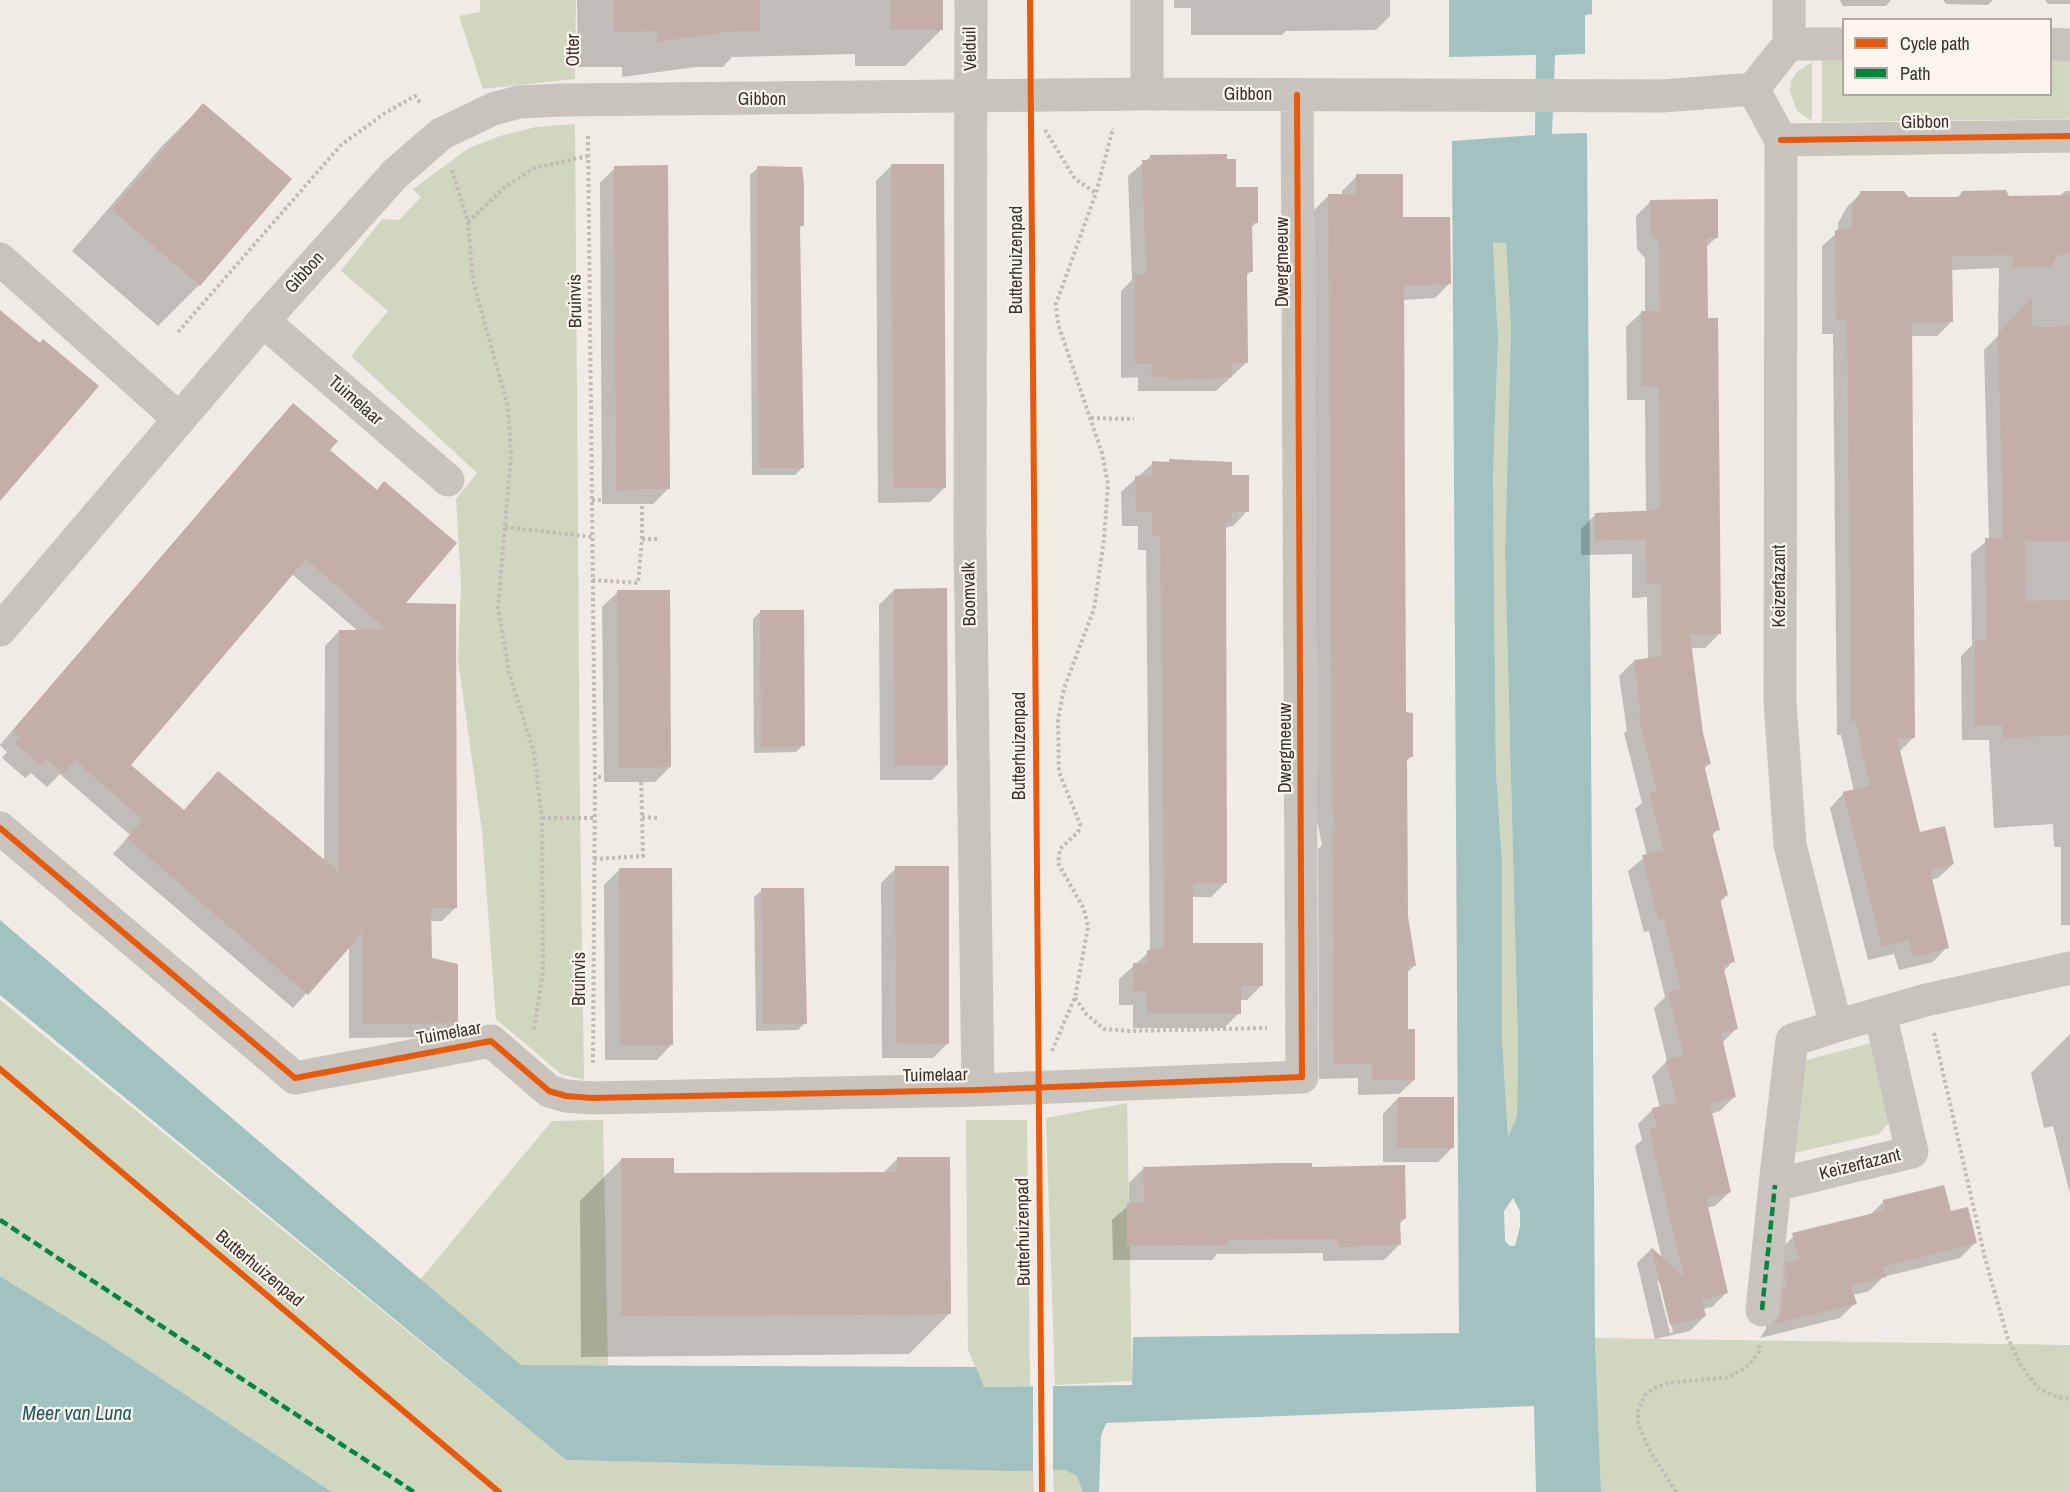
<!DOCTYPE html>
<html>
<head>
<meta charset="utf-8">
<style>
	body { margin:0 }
	#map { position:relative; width:2070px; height:1492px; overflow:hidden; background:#f0ebe5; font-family:"Archivo Narrow",sans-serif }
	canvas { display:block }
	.legend { position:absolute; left:1842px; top:18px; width:210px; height:78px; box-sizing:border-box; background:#fbf5ee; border:2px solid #aea6a0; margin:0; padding:8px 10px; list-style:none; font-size:18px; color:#3b302b }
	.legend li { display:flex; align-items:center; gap:12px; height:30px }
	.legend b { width:30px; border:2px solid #aea6a0 }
</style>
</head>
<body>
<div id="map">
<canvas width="2070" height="1492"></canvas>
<ul class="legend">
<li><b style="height:8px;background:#e8590c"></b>Cycle path</li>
<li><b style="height:8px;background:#00873e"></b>Path</li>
</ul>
</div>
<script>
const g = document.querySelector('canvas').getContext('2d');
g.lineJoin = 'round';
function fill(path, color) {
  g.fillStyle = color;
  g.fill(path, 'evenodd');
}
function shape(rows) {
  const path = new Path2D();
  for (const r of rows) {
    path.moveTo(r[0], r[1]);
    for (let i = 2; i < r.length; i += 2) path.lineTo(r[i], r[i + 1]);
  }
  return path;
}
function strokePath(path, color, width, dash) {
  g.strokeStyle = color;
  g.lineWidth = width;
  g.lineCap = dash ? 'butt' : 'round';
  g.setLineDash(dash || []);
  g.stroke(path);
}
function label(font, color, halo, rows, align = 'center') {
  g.font = font + ' "Archivo Narrow",sans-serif';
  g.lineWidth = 4.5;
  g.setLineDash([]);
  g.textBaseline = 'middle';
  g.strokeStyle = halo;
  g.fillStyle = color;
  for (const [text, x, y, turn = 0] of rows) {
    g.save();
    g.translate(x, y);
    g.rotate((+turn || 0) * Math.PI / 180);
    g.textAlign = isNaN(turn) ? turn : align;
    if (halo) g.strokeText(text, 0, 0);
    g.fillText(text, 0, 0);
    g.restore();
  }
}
const green = shape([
	[480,0,576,0,575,79,483,89,459,16,480,12],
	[2051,57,2070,57,2070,119,1822,122,1822,60,1843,60,1844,94,2050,94],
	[1812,62,1812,121,1797,111,1790,91,1791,81,1797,72],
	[575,124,580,813,584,1080,561,1074,496,1019,482,831,458,660,461,584,456,499,477,473,351,356,388,311,341,271,382,219,399,220,421,197,413,189,469,148,500,136,536,127],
	[1493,242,1506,242,1511,328,1505,554,1518,1046,1517,1116,1508,1138,1502,1038,1502,861,1496,772,1493,477,1498,339],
	[0,1000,566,1460,1033,1470,1034,1492,332,1492,97,1336,0,1276],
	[1875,1042,1892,1119,1879,1134,1794,1153,1803,1061],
	[1127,1103,1132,1381,1055,1385,1046,1118],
	[603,1120,608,1365,521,1365,419,1281,552,1121],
	[966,1120,1027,1120,1030,1386,984,1387,968,1350],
	[1595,1338,2070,1345,2070,1492,1601,1492],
	[1053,1470,1064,1470,1077,1476,1083,1492,1054,1492]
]);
const water = shape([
	[1449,0,1592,0,1592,14,1585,15,1585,54,1555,55,1552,134,1587,133,1595,1338,1601,1492,1536,1492,1534,1406,1106,1423,1101,1436,1099,1492,1083,1492,1077,1476,1064,1470,1013,1471,566,1460,0,995,0,920,521,1365,976,1367,984,1387,1132,1385,1133,1337,1459,1333,1452,141,1535,135,1536,55,1449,57],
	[1493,242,1506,243,1511,328,1505,554,1518,1046,1517,1116,1508,1137,1502,1038,1502,861,1496,772,1493,477,1498,339],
	[1513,1198,1520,1211,1520,1227,1515,1246,1510,1246,1505,1241,1504,1211],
	[0,1276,97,1336,332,1492,0,1492]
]);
const pier = shape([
	[1053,1382,1053,1473,1033,1473,1033,1383]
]);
const shadow = shape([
	[577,0,942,0,942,29,905,66,855,66,855,54,732,57,723,67,696,67,622,77,622,67,578,67],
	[1174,0,1390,0,1390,16,1376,30,1286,31,1282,35,1191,35,1191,8,1174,8],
	[1840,0,1891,0,1886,6,1843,6],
	[1943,0,1993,0,1988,5,1946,4],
	[2045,0,2070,0,2070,4,2048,4],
	[203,105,199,285,158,326,72,251,162,146],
	[1151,156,1234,188,1257,222,1251,228,1251,271,1246,276,1246,363,1216,391,1138,391,1138,377,1121,378,1121,291,1132,280,1128,176],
	[891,166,945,487,930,502,878,503,876,181],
	[615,168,668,489,653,504,602,504,600,183],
	[758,168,802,225,799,229,802,468,795,475,752,475,750,175],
	[1357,176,1402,219,1450,283,1435,298,1402,300,1405,714,1411,757,1405,762,1406,916,1415,965,1407,973,1407,1030,1414,1080,1399,1094,1358,1095,1358,1078,1319,1079,1318,849,1322,845,1317,821,1314,210,1329,195,1342,195,1342,191],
	[2065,191,2070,191,2070,925,2061,925,2061,847,2054,847,2053,824,1994,828,1989,740,1962,740,1961,656,1972,645,1971,554,1989,539,1984,350,1998,336,1999,268,1951,270,1952,321,1937,336,1910,336,1914,737,1899,752,1919,834,1953,864,1938,878,1931,880,1947,947,1933,962,1899,970,1894,954,1868,960,1830,808,1844,793,1854,791,1841,735,1837,735,1833,334,1822,334,1822,246,1838,232,1838,223,1847,207,1861,193,1907,199,1957,198,1963,192,2008,197,2059,197],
	[1651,201,1717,237,1705,248,1719,634,1705,648,1690,648,1702,733,1710,763,1703,770,1718,829,1712,836,1727,895,1719,903,1733,961,1723,972,1737,1028,1722,1043,1735,1096,1720,1111,1710,1114,1730,1192,1715,1206,1706,1208,1727,1292,1712,1307,1703,1309,1705,1316,1690,1331,1655,1339,1637,1263,1651,1249,1662,1259,1635,1146,1642,1140,1638,1124,1652,1110,1660,1108,1652,1076,1667,1061,1654,1008,1665,997,1649,931,1644,932,1628,871,1647,855,1635,809,1642,803,1624,733,1627,731,1619,676,1634,661,1648,659,1647,597,1632,598,1632,554,1581,555,1581,529,1596,514,1646,512,1645,400,1627,400,1626,327,1641,313,1645,313,1645,258,1637,249,1636,216],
	[1657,1280,1661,1284,1673,1332,1670,1333],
	[279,419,328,450,403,605,456,907,442,921,430,921,431,960,457,1022,442,1037,349,1038,349,946,293,1008,113,854,130,835,60,774,47,787,31,773,25,778,2,758,7,752,0,745],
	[292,574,358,631,339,631,325,646,324,861,218,773,183,812,129,765],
	[1214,461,1231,476,1247,511,1233,526,1224,528,1225,883,1211,897,1191,897,1192,945,1262,985,1247,1000,1239,1000,1239,1013,1224,1028,1133,1028,1133,1005,1119,1005,1119,979,1150,951,1146,550,1138,550,1138,526,1122,526,1121,492,1153,463],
	[894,590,947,765,932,780,880,780,879,605],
	[618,592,670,767,655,782,604,782,602,607],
	[760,612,803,745,796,752,754,753,753,619],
	[896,868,948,1043,933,1058,882,1058,881,883],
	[619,870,672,1044,657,1060,605,1060,604,885],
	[762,890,805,1023,798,1030,756,1031,754,897],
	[2070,1034,2070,1194,2053,1126,2044,1128,2031,1073],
	[1398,1098,1453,1147,1438,1162,1383,1162,1383,1114],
	[898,1158,950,1313,909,1354,581,1357,580,1201,621,1160,672,1175,883,1173],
	[1144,1168,1311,1169,1405,1218,1399,1225,1399,1245,1384,1260,1323,1261,1323,1253,1217,1254,1212,1260,1113,1260,1112,1220,1129,1205,1129,1183],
	[1884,1201,1950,1213,1975,1243,1960,1258,1883,1277,1869,1291,1853,1295,1855,1303,1840,1318,1760,1338,1766,1329,1771,1280,1783,1268,1781,1249,1796,1234,1870,1215]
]);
const building = shape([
	[613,0,760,0,760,31,734,31,657,42,657,31,613,32],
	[890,0,943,0,943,30,890,30],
	[203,103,292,179,200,286,112,210],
	[1227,154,1227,159,1236,159,1236,187,1258,187,1258,223,1252,223,1253,272,1247,272,1248,363,1232,363,1232,377,1168,380,1169,377,1151,377,1152,364,1135,364,1135,275,1146,274,1142,160,1151,160,1150,155],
	[891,164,944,164,946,488,893,488],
	[668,165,670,489,616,490,614,166],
	[757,166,802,167,804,185,804,226,800,226,804,468,759,468],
	[1356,174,1403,174,1403,217,1450,217,1451,284,1404,286,1406,712,1413,713,1413,757,1407,757,1408,916,1416,966,1408,966,1408,1029,1415,1029,1415,1080,1372,1080,1372,1064,1334,1064,1332,832,1336,832,1332,805,1328,194,1356,194],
	[2006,190,2009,196,2070,195,2070,254,2058,255,2051,267,2012,267,2013,255,1952,256,1953,322,1912,322,1915,738,1897,738,1920,832,1945,826,1954,864,1930,870,1949,948,1913,957,1909,940,1882,947,1843,792,1870,785,1855,721,1851,721,1847,320,1836,320,1835,230,1852,230,1852,207,1861,191,1904,191,1908,197,1959,197,1962,191],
	[1718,199,1718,238,1707,238,1708,318,1718,318,1721,634,1690,634,1703,733,1711,764,1704,765,1720,830,1712,832,1728,895,1720,898,1735,962,1723,965,1738,1029,1721,1033,1736,1097,1710,1104,1731,1192,1706,1198,1728,1293,1702,1300,1706,1316,1670,1325,1651,1247,1684,1277,1649,1130,1657,1128,1652,1108,1677,1102,1666,1060,1684,1055,1668,992,1681,989,1663,917,1658,919,1642,855,1664,850,1649,793,1657,791,1638,717,1641,717,1634,660,1662,656,1661,583,1647,584,1646,539,1595,541,1595,513,1660,510,1659,386,1641,386,1641,311,1660,311,1659,243,1651,234,1650,200],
	[2032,297,2032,327,2070,326,2070,541,2025,541,2025,601,2070,600,2070,735,2003,738,2003,726,1975,726,1975,640,1986,640,1985,538,2003,538,1998,334],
	[0,310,40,343,43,339,99,386,0,501],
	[293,403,338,441,330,450,377,490,384,481,457,543,406,603,456,604,457,908,431,908,432,958,458,964,458,1023,363,1024,363,932,308,995,127,838,143,820,75,760,63,774,46,759,41,765,15,743,20,737,13,730],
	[306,559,387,630,339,630,338,871,218,771,184,810,131,765],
	[1169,459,1232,462,1232,475,1249,475,1249,512,1232,512,1232,522,1226,522,1227,883,1193,883,1193,943,1263,943,1263,986,1241,986,1241,1014,1147,1014,1147,991,1133,991,1133,963,1147,963,1147,950,1164,950,1164,884,1160,536,1152,536,1152,512,1136,512,1135,476,1152,475,1152,461,1169,462],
	[947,588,948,765,895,766,894,589],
	[617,590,670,590,671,767,618,768],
	[760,610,804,610,805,746,761,747],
	[895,866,949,866,949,1044,896,1043],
	[619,868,672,868,673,1045,620,1046],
	[761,888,804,888,807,1024,763,1024],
	[1398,1097,1454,1097,1454,1148,1397,1148],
	[897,1157,950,1157,951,1314,621,1316,621,1158,674,1158,674,1173,897,1172],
	[1278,1163,1312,1163,1312,1167,1405,1165,1406,1219,1400,1219,1401,1245,1338,1247,1338,1239,1279,1239,1228,1240,1228,1245,1127,1246,1127,1203,1144,1203,1143,1167],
	[1944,1185,1951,1211,1968,1207,1977,1243,1883,1267,1886,1277,1851,1285,1857,1304,1773,1324,1781,1313,1783,1290,1788,1288,1784,1275,1786,1263,1799,1260,1792,1233,1886,1210,1883,1200]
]);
const path = shape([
	[587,0,587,65],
	[1045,130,1075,179,1096,193],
	[588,136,595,777,593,1064],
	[452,170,468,222,473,281,508,407,511,455,498,608,509,672,534,753,542,818,543,971,534,1030],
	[468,222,505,187,534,168,588,156],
	[178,332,341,145,385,113,415,96,421,104],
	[1091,418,1134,419],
	[592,500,642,502,642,539,638,583,592,580],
	[505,527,592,537],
	[642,539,658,539],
	[642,817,660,818],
	[542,818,594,818],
	[594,859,643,856,641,777,595,777],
	[1075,998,1087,1015,1104,1029,1131,1031,1267,1028],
	[1934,1033,1985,1258,2007,1336,2021,1366,2038,1388,2057,1397,2070,1399],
	[1052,1051,1075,997,1088,927,1084,909,1058,863,1060,849,1078,832,1080,824,1059,772,1058,720,1064,688,1094,609,1104,539,1108,484,1102,453,1058,324,1056,304,1096,193,1113,128],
	[1676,1492,1649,1449,1638,1424,1638,1410,1645,1395,1654,1388,1669,1383,1730,1377,1750,1364,1759,1352,1760,1343]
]);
const minor = shape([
	[971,0,970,538,978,1090],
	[1147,0,1147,94],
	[1789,44,1844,44],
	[1789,44,1789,0],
	[2050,44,2070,45],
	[1753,89,1781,140,1780,702,1790,845,1836,1026],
	[1781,140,2070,136],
	[0,259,179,419],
	[263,321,448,480],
	[0,630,263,321,395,174,441,134,493,109,519,102,562,100,1147,94,1663,96,1753,89,1789,44],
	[0,828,295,1078,491,1041,549,1091,566,1096,592,1098,978,1090,1302,1077,1297,95],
	[1880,1013,1912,1152,1775,1185,1792,1040,1836,1026,1926,1000,2070,968],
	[1762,1310,1775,1185]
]);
const quiet = shape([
	[0,1220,414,1492],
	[1762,1310,1775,1185]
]);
const cycleway = shape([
	[1030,0,1042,1492],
	[1781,140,2070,136],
	[0,828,295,1078,491,1041,549,1091,566,1096,592,1098,978,1090,1302,1077,1297,95],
	[0,1069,499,1492]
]);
const streetNames = [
	["Velduil",971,49,-91],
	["Otter",574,50,-90],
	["Gibbon",1248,95],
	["Gibbon",762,100],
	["Gibbon",1925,123,-1],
	["Butterhuizenpad",1017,260,-90],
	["Dwergmeeuw",1283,262,-90],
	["Gibbon",305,273,-48],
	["Bruinvis",576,301,-91],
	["Tuimelaar",355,401,41],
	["Keizerfazant",1780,586,-90],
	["Boomvalk",970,594,-91],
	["Butterhuizenpad",1020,746,-90],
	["Dwergmeeuw",1286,748,-90],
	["Bruinvis",580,979,-90],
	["Tuimelaar",449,1034,-10],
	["Tuimelaar",935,1076,-1],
	["Keizerfazant",1860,1165,-14],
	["Butterhuizenpad",1024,1232,-91],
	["Butterhuizenpad",259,1269,40]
];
const waterNames = [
	["Meer van Luna",77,1415]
];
fill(green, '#d1d6bf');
fill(water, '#a1c2c1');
fill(pier, '#f0ebe5');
fill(shadow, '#0003');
fill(building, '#c3afa7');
strokePath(path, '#c2bbb6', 4, [3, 3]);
strokePath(minor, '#c9c3be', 33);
strokePath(quiet, '#00873e', 4.5, [9, 4.5]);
strokePath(cycleway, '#e8590c', 6);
label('18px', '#3b302b', '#fbf5ee', streetNames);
label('italic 20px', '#1f5a5e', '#fbf5ee', waterNames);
</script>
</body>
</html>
